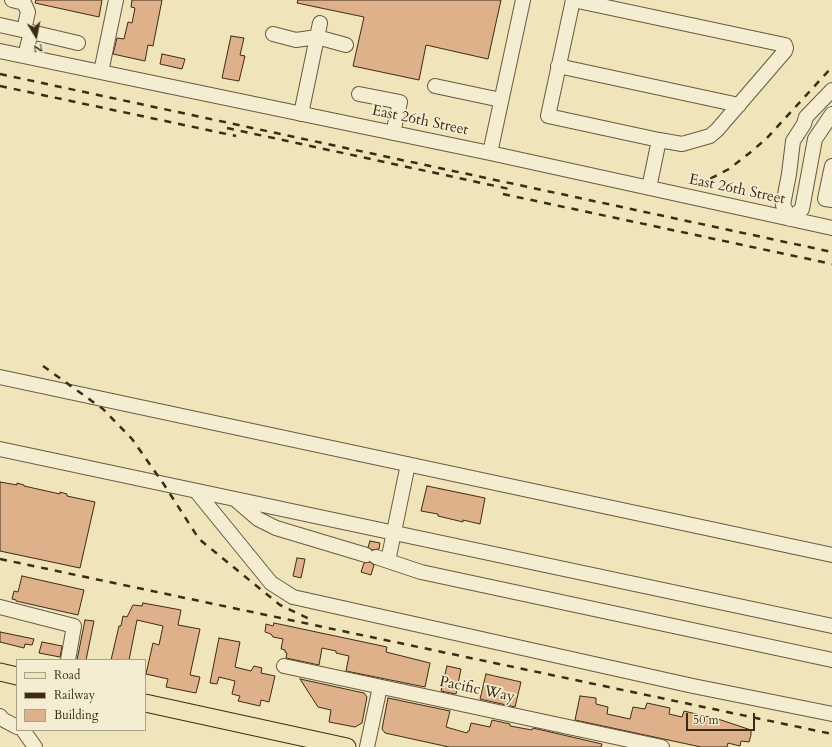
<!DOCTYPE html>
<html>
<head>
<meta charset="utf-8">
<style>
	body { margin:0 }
	#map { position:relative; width:832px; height:747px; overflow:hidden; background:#f0e4ba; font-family:Cardo,serif }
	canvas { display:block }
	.legend { position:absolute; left:16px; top:659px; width:130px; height:72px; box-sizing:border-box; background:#f5edd2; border:1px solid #ab9f87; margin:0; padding:5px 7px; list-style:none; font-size:12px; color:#3d2b16 }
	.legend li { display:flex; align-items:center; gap:8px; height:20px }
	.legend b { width:20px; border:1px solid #ab9f87 }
	.north { position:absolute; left:16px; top:16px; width:40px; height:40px; -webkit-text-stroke:3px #f5edd2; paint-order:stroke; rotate:170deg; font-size:11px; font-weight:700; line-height:16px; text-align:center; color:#3d2b16 }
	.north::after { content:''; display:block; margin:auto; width:14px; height:18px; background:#3d2b16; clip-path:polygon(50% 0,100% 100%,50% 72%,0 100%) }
	.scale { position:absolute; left:686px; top:713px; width:69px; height:18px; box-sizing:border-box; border:2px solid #3d2b16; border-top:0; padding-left:5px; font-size:12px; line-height:14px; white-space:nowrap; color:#3d2b16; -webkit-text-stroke:3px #f5edd2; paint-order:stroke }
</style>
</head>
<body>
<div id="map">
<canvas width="832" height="747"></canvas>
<ul class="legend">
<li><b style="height:5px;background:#f0e4ba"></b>Road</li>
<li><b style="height:5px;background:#3d2b16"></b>Railway</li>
<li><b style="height:11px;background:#dfb18a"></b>Building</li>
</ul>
<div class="north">N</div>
<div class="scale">50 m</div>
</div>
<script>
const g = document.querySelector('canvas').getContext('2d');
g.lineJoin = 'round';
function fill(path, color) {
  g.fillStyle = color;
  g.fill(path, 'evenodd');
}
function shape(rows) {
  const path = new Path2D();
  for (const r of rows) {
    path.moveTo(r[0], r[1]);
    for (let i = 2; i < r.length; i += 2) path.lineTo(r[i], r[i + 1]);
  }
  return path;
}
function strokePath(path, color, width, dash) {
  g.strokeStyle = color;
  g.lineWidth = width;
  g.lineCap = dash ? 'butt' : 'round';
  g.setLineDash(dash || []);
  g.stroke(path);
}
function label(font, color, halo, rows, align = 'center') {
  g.font = font + ' Cardo,serif';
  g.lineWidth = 3.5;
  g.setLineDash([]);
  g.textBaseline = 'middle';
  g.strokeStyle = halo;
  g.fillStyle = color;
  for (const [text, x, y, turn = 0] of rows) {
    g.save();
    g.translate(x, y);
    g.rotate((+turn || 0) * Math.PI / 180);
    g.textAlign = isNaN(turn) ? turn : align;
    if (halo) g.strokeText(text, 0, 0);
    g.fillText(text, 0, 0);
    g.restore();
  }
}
const building = shape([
	[36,0,102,0,99,17,35,3,36,0],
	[132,0,162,0,153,46,148,45,145,61,113,54,117,38,124,39,128,22,132,23,135,8,131,7,132,0],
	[298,0,501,0,488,59,426,45,419,80,353,66,364,17,297,3,298,0],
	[231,36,244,38,240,55,245,56,239,81,222,78,231,36],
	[162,54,185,59,182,69,160,64,162,54],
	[0,482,17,485,17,483,24,485,24,486,60,494,60,492,67,494,67,496,95,502,80,568,0,551,0,482],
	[427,486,485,498,480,524,463,520,463,522,438,516,438,514,421,511,427,486],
	[370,541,380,543,379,549,372,550,368,547,370,541],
	[297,558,305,559,301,578,293,576,297,558],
	[370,562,374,565,371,575,361,572,364,563,370,562],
	[22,576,84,590,78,615,16,601,16,600,12,599,14,591,18,592,22,576],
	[143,603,181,610,178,625,200,629,190,675,200,677,196,693,166,687,168,679,146,674,153,643,159,645,163,626,137,620,129,660,111,660,119,626,121,626,123,616,127,617,133,605,142,606,143,603],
	[85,620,94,621,86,660,77,660,85,620],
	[274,623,387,647,386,652,430,663,425,687,346,671,349,656,336,653,336,651,322,648,319,665,286,658,287,653,285,652,285,650,281,649,283,639,273,637,271,634,265,632,266,624,273,626,274,623],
	[0,632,34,639,32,645,25,644,24,648,0,642,0,632],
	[219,638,240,642,235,667,251,671,254,666,262,668,261,673,275,676,269,702,261,700,260,706,238,701,240,696,232,694,235,681,219,677,217,684,210,683,219,638],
	[42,642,62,646,60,657,39,653,42,642],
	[447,666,461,669,456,694,441,691,447,666],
	[486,674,521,682,515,707,480,699,486,674],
	[300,679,364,693,367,697,362,723,355,727,329,722,331,710,318,707,300,679],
	[580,696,596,698,596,704,608,707,607,714,630,719,633,707,645,709,647,703,670,708,669,714,682,717,684,711,721,720,751,730,751,735,749,742,741,741,740,746,728,743,727,747,701,747,575,720,580,696],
	[388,698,450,711,446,727,467,733,468,731,469,731,471,723,490,727,492,720,510,724,510,726,532,730,533,728,602,744,601,747,449,747,385,733,382,729,388,698]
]);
const minor = shape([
	[12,0,24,3,28,12,24,30],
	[0,25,31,32],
	[273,34,296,40,317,37,346,45],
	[0,51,490,153,832,228],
	[25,56,31,32,78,43],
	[558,66,739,105],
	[101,72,116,0],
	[435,86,501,100],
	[832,90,806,117,804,124,793,141,789,174,783,205,790,219,802,209,815,139,832,114],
	[359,94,400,102,393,133],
	[301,114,320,23],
	[490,153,523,0],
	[832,166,825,199,832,200],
	[649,188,659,140,548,116,573,0,785,45,786,48,785,51,717,130,710,136,682,144,659,140],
	[0,377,832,555],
	[0,449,832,626],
	[196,491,271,583,293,597,693,686,832,714],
	[237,501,258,519,276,528,366,555],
	[376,557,421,572,832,660],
	[388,561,408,464],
	[0,607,74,626,68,660],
	[284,666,662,747],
	[0,716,2,719,17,727],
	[23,730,35,747],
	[367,747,380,687]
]);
const major = shape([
	[0,672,17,676],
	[145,703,347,747]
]);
const rail = shape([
	[0,74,832,252],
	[0,86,236,136],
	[227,128,514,190],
	[698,185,729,169,752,151,767,138,832,67],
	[503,194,832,264],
	[43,366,103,409,132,439,163,483,199,539,280,605,314,621],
	[0,559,832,734]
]);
const streetNames = [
	["East 26th Street",420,121,12],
	["East 26th Street",737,190,12],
	["Pacific Way",477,690,12]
];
fill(building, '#dfb18a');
strokePath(building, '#3d2b16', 1);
strokePath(minor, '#6a593f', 16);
strokePath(major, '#3d2b16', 19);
strokePath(minor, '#f5edd2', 14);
strokePath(major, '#f0e4ba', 17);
strokePath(rail, '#3d2b16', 2.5, [7, 7]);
label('15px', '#3d2b16', '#f5edd2', streetNames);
</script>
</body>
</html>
